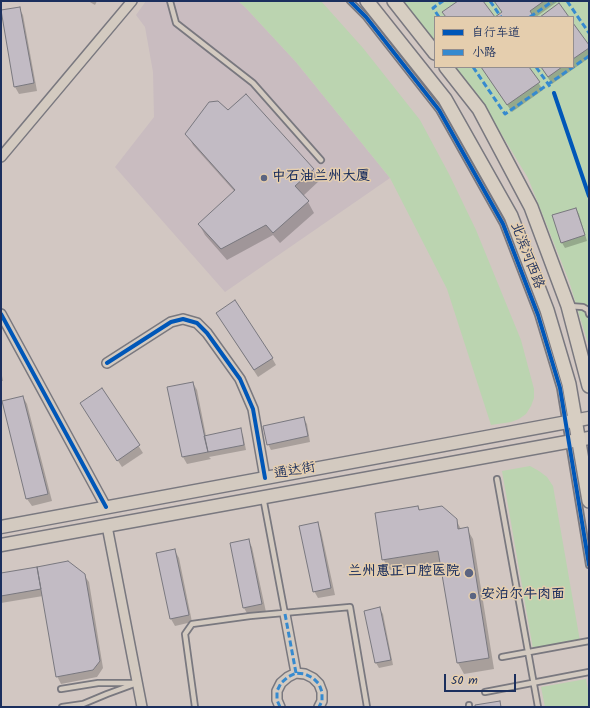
<!DOCTYPE html>
<html>
<head>
<meta charset="utf-8">
<style>
	body { margin:0 }
	#map { position:relative; width:590px; height:708px; overflow:hidden; background:#d2c7c2; font-family:Kalam,"LXGW WenKai TC",sans-serif }
	canvas { display:block }
	.frame { position:absolute; inset:0; border:2px solid #1b2f5e; pointer-events:none }
	.legend { position:absolute; left:434px; top:16px; width:140px; height:52px; box-sizing:border-box; background:#e5ceae; border:1px solid #948e8e; margin:0; padding:5px 7px; list-style:none; font-size:12px; color:#1b2f5e }
	.legend li { display:flex; align-items:center; gap:8px; height:20px }
	.legend b { width:20px; border:1px solid #948e8e }
	.scale { position:absolute; left:444px; top:674px; width:72px; height:18px; box-sizing:border-box; border:2px solid #1b2f5e; border-top:0; padding-left:5px; font-size:12px; line-height:14px; white-space:nowrap; color:#1b2f5e; -webkit-text-stroke:3px #e5ceae; paint-order:stroke }
</style>
</head>
<body>
<div id="map">
<canvas width="590" height="708"></canvas>
<div class="frame"></div>
<ul class="legend">
<li><b style="height:5px;background:#0057b8"></b>自行车道</li>
<li><b style="height:5px;background:#368acf"></b>小路</li>
</ul>
<div class="scale">50 m</div>
</div>
<script>
const g = document.querySelector('canvas').getContext('2d');
g.lineJoin = 'round';
function fill(path, color) {
  g.fillStyle = color;
  g.fill(path, 'evenodd');
}
function shape(rows) {
  const path = new Path2D();
  for (const r of rows) {
    path.moveTo(r[0], r[1]);
    for (let i = 2; i < r.length; i += 2) path.lineTo(r[i], r[i + 1]);
  }
  return path;
}
function strokePath(path, color, width, dash) {
  g.strokeStyle = color;
  g.lineWidth = width;
  g.lineCap = dash ? 'butt' : 'round';
  g.setLineDash(dash || []);
  g.stroke(path);
}
function label(font, color, halo, rows, align = 'center') {
  g.font = font + ' Kalam,"LXGW WenKai TC",sans-serif';
  g.lineWidth = 3;
  g.setLineDash([]);
  g.textBaseline = 'middle';
  g.strokeStyle = halo;
  g.fillStyle = color;
  for (const [text, x, y, turn = 0] of rows) {
    g.save();
    g.translate(x, y);
    g.rotate((+turn || 0) * Math.PI / 180);
    g.textAlign = isNaN(turn) ? turn : align;
    if (halo) g.strokeText(text, 0, 0);
    g.fillText(text, 0, 0);
    g.restore();
  }
}
const built = shape([
	[146,1,238,1,245,7,296,62,390,178,225,292,115,167,154,117,153,72,145,27,136,15]
]);
const green = shape([
	[238,1,321,1,363,48,420,120,449,174,476,230,521,340,534,389,534,398,531,406,526,414,519,419,511,422,491,425,447,289,390,178,296,62,245,7],
	[397,1,589,1,589,347,569,281,528,178,476,92,454,67,573,67,573,17,435,17,435,45],
	[530,466,539,471,547,477,553,486,580,641,533,649,502,471],
	[586,679,589,694,589,707,545,707,541,687]
]);
const shadow = shape([
	[88,1,95,2,97,1,95,5],
	[495,1,556,1,557,2,536,17,497,17,503,13],
	[19,8,23,15,37,91,19,94,15,87],
	[573,24,589,47,589,58,552,84,541,67,573,67],
	[481,67,528,67,543,90,512,112],
	[246,95,313,170,319,181,303,196,308,202,314,213,280,243,273,235,227,260,205,235,199,224,235,192,193,145,187,134,228,111],
	[576,209,579,214,587,241,565,248,562,243],
	[221,320,272,358,276,365,258,377],
	[1,371,3,381,1,381],
	[193,383,197,390,206,436,240,429,243,435,246,450,209,457,211,459,187,464,183,457,169,388],
	[102,389,143,453,122,467,85,410],
	[23,397,27,404,52,501,32,506,27,499,3,402],
	[304,419,307,424,310,442,271,450,268,444],
	[418,507,420,510,456,520,461,529,467,529,473,539,494,669,464,674,458,663,441,562,390,570,383,559],
	[317,523,321,531,335,595,318,598,314,591],
	[248,540,252,547,266,612,248,615,244,608,231,544],
	[175,551,179,558,192,622,175,626,171,619],
	[1,574,84,575,89,582,103,668,97,677,61,684,57,676,43,596,1,603],
	[379,608,383,614,393,665,379,668,376,663,365,611]
]);
const building = shape([
	[458,1,483,1,495,17,446,17,442,12,458,1],
	[494,1,544,1,530,11,534,17,495,17,502,12,494,1],
	[559,3,569,17,540,17,559,3],
	[20,7,34,83,14,87,1,10,20,7],
	[573,23,589,45,589,48,573,59,573,23],
	[481,67,529,67,540,82,507,105,481,67],
	[541,67,562,67,548,77,541,67],
	[246,94,314,169,295,186,309,201,273,233,266,225,221,249,198,224,235,190,185,134,209,102,218,101,228,110,246,94],
	[576,208,585,235,561,243,552,215,576,208],
	[235,300,273,358,254,370,216,313,235,300],
	[193,382,208,452,182,457,167,387,193,382],
	[102,388,140,445,117,461,80,403,102,388],
	[23,396,48,494,26,499,2,401,23,396],
	[304,417,308,436,267,445,263,426,304,417],
	[241,428,244,445,208,452,204,436,241,428],
	[418,506,419,510,442,506,457,519,458,529,468,527,489,658,457,663,438,551,382,560,375,513,418,506],
	[318,522,331,588,313,592,299,526,318,522],
	[249,539,262,604,243,608,230,543,249,539],
	[175,549,189,615,170,619,156,553,175,549],
	[68,561,85,574,100,661,93,670,56,677,37,567,68,561],
	[37,567,41,589,1,596,1,573,37,567],
	[380,607,391,660,375,663,364,611,380,607],
	[500,701,501,707,475,707,475,705,500,701]
]);
const lane = shape([
	[170,1,176,23,253,83,321,160],
	[350,1,366,17,439,110,503,224,538,315,560,388,589,565],
	[569,306,583,307,588,310,589,314],
	[497,479,538,707],
	[263,497,285,614],
	[502,657,589,641],
	[61,689,98,683,134,683],
	[485,692,589,672],
	[469,705,469,707],
	[62,707,83,704,107,694,137,683],
	[195,707,185,634,192,624,250,616,350,607,367,707]
]);
const street = shape([
	[1,157,132,1],
	[1,314,106,507],
	[107,363,171,322,183,319,197,323,207,333,240,379,253,409,265,478],
	[107,526,142,707],
	[285,614,296,673],
	[280,707,277,700,277,691,281,683,288,677,296,673,305,674,313,678,319,684,322,692,322,701,319,707]
]);
const secondary = shape([
	[1,527,589,418],
	[1,545,589,438]
]);
const primary = shape([
	[367,1,445,99,511,216,547,310,569,384,589,501],
	[394,1,435,53],
	[446,67,479,109,531,207,568,306,589,386]
]);
const quiet = shape([
	[490,1,501,17],
	[567,1,589,33],
	[439,17,433,8,443,1],
	[530,17,553,1],
	[473,67,505,114,589,56],
	[536,67,551,88],
	[285,614,296,673],
	[280,707,277,700,277,691,281,683,288,677,296,673,305,674,313,678,319,684,322,692,322,701,319,707]
]);
const cycleway = shape([
	[350,1,366,17,439,110,503,224,538,315,560,388,589,565],
	[554,93,589,196],
	[1,314,106,507],
	[107,363,171,322,183,319,197,323,207,333,240,379,253,409,265,478]
]);
const markers = [
	[264,178,4,"#5b6481"],
	[469,573,5,"#5b6481"],
	[473,596,4,"#5b6481"]
];
const poiNames = [
	["中石油兰州大厦",272,178],
	["兰州惠正口腔医院",460,573,"right"],
	["安泊尔牛肉面",481,596]
];
const streetNames = [
	["北滨河西路",526,256,69],
	["通达街",295,472,-10]
];
fill(built, '#c9bcc0');
fill(green, '#bbd4b0');
fill(shadow, '#0003');
fill(building, '#c2bbc4');
strokePath(building, '#79787f', 1);
strokePath(lane, '#79787f', 8);
strokePath(street, '#79787f', 12);
strokePath(secondary, '#79787f', 15);
strokePath(primary, '#79787f', 16);
strokePath(lane, '#d3cac0', 4.5);
strokePath(street, '#d3cac0', 9);
strokePath(secondary, '#d3cac0', 12);
strokePath(primary, '#d7cec2', 13);
strokePath(quiet, '#368acf', 3, [6, 3]);
strokePath(cycleway, '#0057b8', 4);
for (const [x, y, r, color] of markers) {
  const dot = new Path2D();
  dot.arc(x, y, r, 0, 2 * Math.PI);
  g.fillStyle = color;
  g.fill(dot);
  strokePath(dot, '#e5ceae', 1.5);
}
label('bold 14px', '#1b2f5e', '#e5ceae', poiNames, 'left');
label('14px', '#1b2f5e', '#e5ceae', streetNames);
</script>
</body>
</html>
